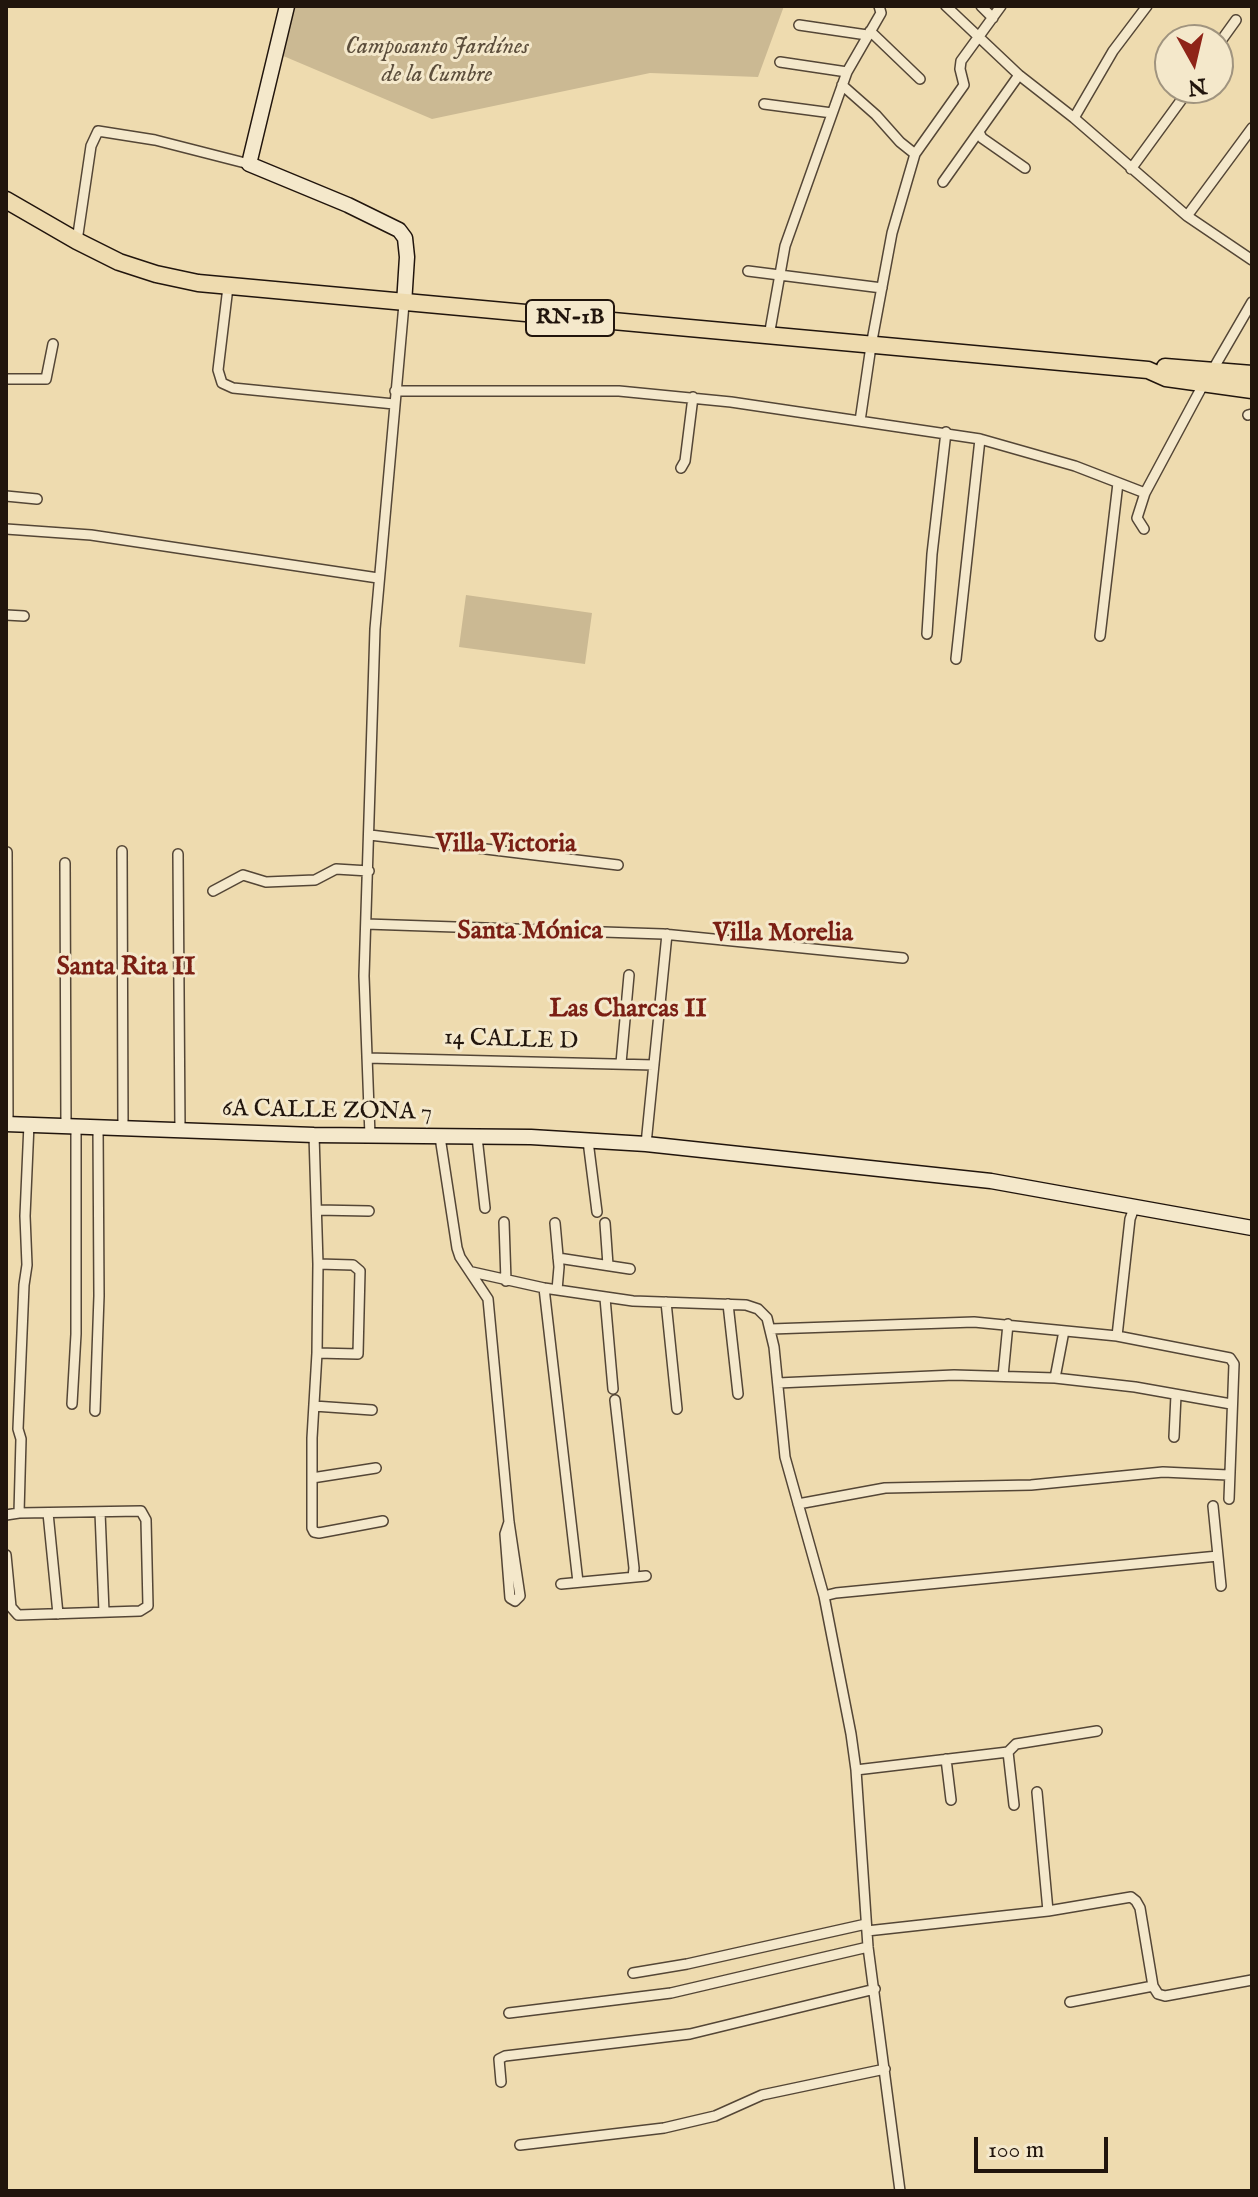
<!DOCTYPE html>
<html>
<head>
<meta charset="utf-8">
<style>
	body { margin:0 }
	#map { position:relative; width:1258px; height:2197px; overflow:hidden; background:#eedbaf; font-family:"IM FELL English",serif }
	canvas { display:block }
	.frame { position:absolute; inset:0; border:8px solid #21150d; pointer-events:none }
	.north { position:absolute; left:1154px; top:24px; width:80px; height:80px; box-sizing:border-box; background:#f4e8cb; border:2px solid #a0947f; border-radius:50%; rotate:172deg; font-size:22px; font-weight:700; line-height:32px; text-align:center; color:#21150d }
	.north::after { content:''; display:block; margin:auto; width:28px; height:36px; background:#8f2418; clip-path:polygon(50% 0,100% 100%,50% 72%,0 100%) }
	.scale { position:absolute; left:974px; top:2137px; width:134px; height:36px; box-sizing:border-box; border:4px solid #21150d; border-top:0; padding-left:10px; font-size:24px; line-height:28px; white-space:nowrap; color:#21150d; -webkit-text-stroke:6px #f4e8cb; paint-order:stroke }
</style>
</head>
<body>
<div id="map">
<canvas width="1258" height="2197"></canvas>
<div class="frame"></div>
<div class="north">N</div>
<div class="scale">100 m</div>
</div>
<script>
const g = document.querySelector('canvas').getContext('2d');
g.lineJoin = 'round';
function fill(path, color) {
  g.fillStyle = color;
  g.fill(path, 'evenodd');
}
function shape(rows) {
  const path = new Path2D();
  for (const r of rows) {
    path.moveTo(r[0], r[1]);
    for (let i = 2; i < r.length; i += 2) path.lineTo(r[i], r[i + 1]);
  }
  return path;
}
function strokePath(path, color, width, dash) {
  g.strokeStyle = color;
  g.lineWidth = width;
  g.lineCap = dash ? 'butt' : 'round';
  g.setLineDash(dash || []);
  g.stroke(path);
}
function label(font, color, halo, rows, align = 'center') {
  g.font = font + ' "IM FELL English",serif';
  g.lineWidth = 6;
  g.setLineDash([]);
  g.textBaseline = 'middle';
  g.strokeStyle = halo;
  g.fillStyle = color;
  for (const [text, x, y, turn = 0] of rows) {
    g.save();
    g.translate(x, y);
    g.rotate((+turn || 0) * Math.PI / 180);
    g.textAlign = isNaN(turn) ? turn : align;
    if (halo) g.strokeText(text, 0, 0);
    g.fillText(text, 0, 0);
    g.restore();
  }
}
const green = shape([
	[294,6,784,6,758,77,650,73,432,119,281,55],
	[466,595,592,613,585,664,459,647]
]);
const street = shape([
	[946,6,1019,75,1074,118,1187,216,1252,260],
	[981,6,993,18],
	[799,25,867,35],
	[870,31,920,79],
	[1218,45,1236,20],
	[780,62,847,72],
	[842,85,876,115,900,142,915,154],
	[764,104,832,113],
	[1074,118,1113,51,1147,6],
	[979,132,982,138,1025,168],
	[1131,169,1190,88],
	[943,182,1019,75],
	[1187,216,1252,128],
	[77,241,91,146,98,131,155,140,249,164],
	[748,271,882,288],
	[228,287,218,370,222,383,233,388,394,404],
	[769,336,785,246,847,72,881,13,879,6],
	[1212,371,1252,302],
	[6,379,46,379,53,344],
	[395,391,619,391,731,402,980,439,1075,466,1145,493],
	[1248,415,1252,414],
	[860,421,871,346,892,233,915,154,964,85,960,69,961,61,1001,6],
	[681,468,685,461,693,397],
	[6,496,37,499],
	[6,529,91,535,378,578],
	[1144,529,1137,518,1145,493,1204,383],
	[6,615,24,616],
	[927,634,932,554,946,432],
	[1100,636,1118,483],
	[956,659,980,439],
	[370,835,618,865],
	[122,851,123,1128],
	[7,852,8,1123],
	[178,854,180,1130],
	[65,863,66,1126],
	[213,891,243,875,266,882,315,880,336,869,369,871],
	[366,924,663,934,903,958],
	[367,1058,654,1065],
	[621,1063,629,975],
	[314,1135,318,1264,317,1353,312,1438,312,1528,314,1532,319,1533,383,1521],
	[370,1136,364,976,375,629,404,304],
	[440,1137,457,1248,460,1257,488,1299,509,1522,520,1596,515,1601,510,1598,505,1534,509,1522],
	[477,1137,485,1208],
	[588,1141,597,1212],
	[646,1144,667,934],
	[317,1210,369,1211],
	[504,1222,506,1281],
	[555,1223,559,1267,557,1290],
	[605,1223,608,1265],
	[558,1258,630,1269],
	[472,1272,544,1288,633,1301,746,1305,758,1309,767,1318,774,1347,785,1457,824,1596,851,1734,856,1770,868,1947,900,2191],
	[544,1288,578,1582],
	[605,1298,613,1389],
	[666,1302,677,1409],
	[728,1304,738,1394],
	[771,1329,974,1322,1117,1336,1230,1358,1234,1364,1229,1499],
	[1117,1336,1130,1219,1134,1208],
	[317,1353,358,1354,360,1271,353,1265,318,1264],
	[1003,1376,1008,1324],
	[1055,1378,1064,1331],
	[778,1383,954,1375,1055,1378,1135,1387,1231,1404],
	[615,1400,634,1568,633,1577],
	[72,1404,76,1334,76,1126],
	[314,1406,372,1410],
	[95,1411,99,1296,98,1127],
	[1174,1437,1176,1395],
	[312,1478,376,1468],
	[798,1504,885,1488,1031,1485,1163,1472,1228,1475],
	[1213,1506,1221,1586],
	[100,1512,104,1612],
	[19,1513,21,1439,18,1429,24,1285,27,1265,25,1216,29,1124],
	[48,1513,58,1614],
	[6,1515,19,1513,141,1511,146,1520,148,1606,140,1611,18,1615,11,1607,6,1555],
	[561,1584,646,1576],
	[824,1596,836,1593,1218,1556],
	[1008,1752,1014,1805],
	[946,1759,951,1800],
	[856,1770,1008,1752,1016,1744,1097,1731],
	[1037,1792,1048,1911],
	[867,1931,1048,1911,1131,1897,1136,1901,1140,1908,1153,1986,1158,1994,1165,1996,1252,1980],
	[633,1973,687,1964,866,1924],
	[1070,2002,1153,1986],
	[509,2013,671,1993,868,1947],
	[501,2082,499,2059,505,2056,690,2034,875,1989],
	[520,2145,664,2128,715,2116,762,2095,885,2069]
]);
const secondary = shape([
	[287,6,249,164,348,205,399,230,405,238,407,257,404,304],
	[6,1124,314,1135,531,1137,646,1144,991,1181,1252,1228]
]);
const highway = shape([
	[6,200,77,241,119,262,156,274,198,283,1148,370,1166,378,1252,390],
	[1165,367,1252,374]
]);
const shields = [
	[570,318,88]
];
const shieldNames = [
	["RN-1B",570,318]
];
const parkNames = [
	["Camposanto Jardínes",437,48],
	["de la Cumbre",437,76]
];
const streetNames = [
	["14 CALLE D",511,1041,2],
	["6A CALLE ZONA 7",327,1112,1]
];
const neighbourhoodNames = [
	["Villa Victoria",506,846],
	["Santa Mónica",530,933],
	["Villa Morelia",783,935],
	["Santa Rita II",126,969],
	["Las Charcas II",628,1011]
];
fill(green, '#cbb993');
strokePath(street, '#544636', 12);
strokePath(secondary, '#21150d', 17);
strokePath(highway, '#21150d', 19);
strokePath(street, '#f4e8cb', 9);
strokePath(secondary, '#f4e8cb', 14);
strokePath(highway, '#eedbaf', 16);
for (const [x, y, w] of shields) {
  const box = new Path2D();
  box.roundRect(x - w / 2, y - 18, w, 36, 6);
  g.fillStyle = '#f4e8cb';
  g.fill(box);
  strokePath(box, '#21150d', 2);
}
label('bold 22px', '#21150d', null, shieldNames);
label('italic 24px', '#5c4e3c', '#f4e8cb', parkNames);
label('24px', '#21150d', '#f4e8cb', streetNames);
label('bold 26px', '#7a1f14', '#f4e8cb', neighbourhoodNames);
</script>
</body>
</html>
